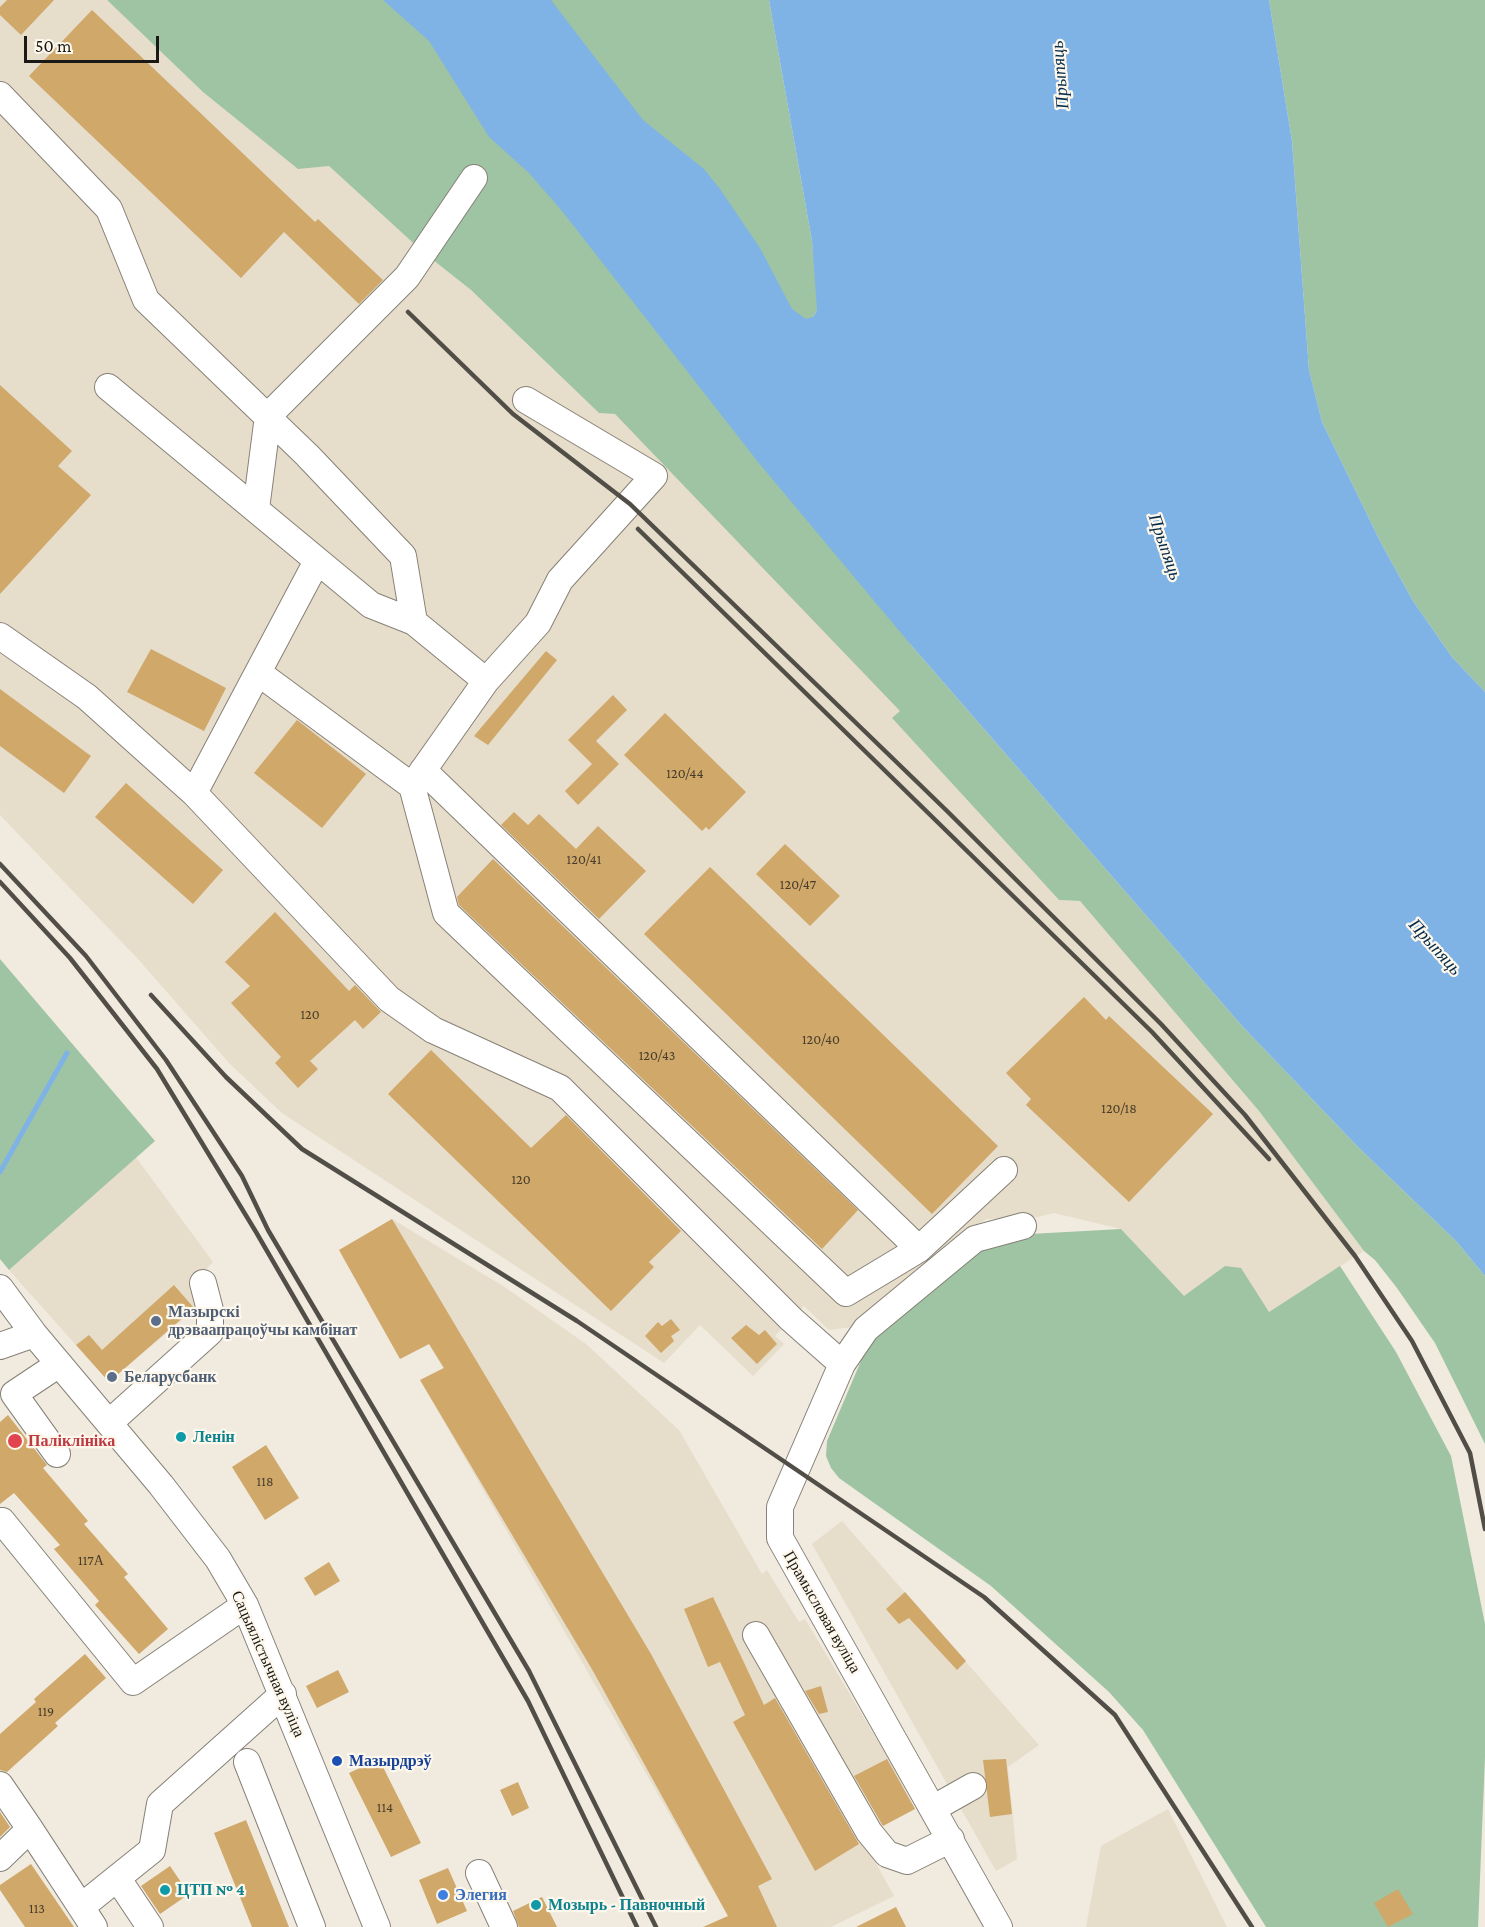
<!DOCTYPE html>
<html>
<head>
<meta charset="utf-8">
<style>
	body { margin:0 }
	#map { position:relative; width:1485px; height:1927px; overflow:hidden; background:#f0eadf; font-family:"Crimson Pro",serif }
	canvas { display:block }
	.scale { position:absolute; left:24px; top:36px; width:135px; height:27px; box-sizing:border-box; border:3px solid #1b1915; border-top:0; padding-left:8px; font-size:18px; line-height:21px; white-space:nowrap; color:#1b1915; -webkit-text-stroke:4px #fdf7ec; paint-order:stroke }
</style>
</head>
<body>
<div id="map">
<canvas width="1485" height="1927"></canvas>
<div class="scale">50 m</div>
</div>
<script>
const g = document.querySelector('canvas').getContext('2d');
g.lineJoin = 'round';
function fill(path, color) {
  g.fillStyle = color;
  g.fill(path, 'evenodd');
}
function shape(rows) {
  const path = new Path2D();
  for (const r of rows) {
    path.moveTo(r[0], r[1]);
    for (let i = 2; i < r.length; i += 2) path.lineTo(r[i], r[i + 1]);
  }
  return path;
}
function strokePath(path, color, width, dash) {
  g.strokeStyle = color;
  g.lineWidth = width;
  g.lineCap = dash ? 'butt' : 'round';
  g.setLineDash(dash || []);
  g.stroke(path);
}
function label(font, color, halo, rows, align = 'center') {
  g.font = font + ' "Crimson Pro",serif';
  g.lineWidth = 4.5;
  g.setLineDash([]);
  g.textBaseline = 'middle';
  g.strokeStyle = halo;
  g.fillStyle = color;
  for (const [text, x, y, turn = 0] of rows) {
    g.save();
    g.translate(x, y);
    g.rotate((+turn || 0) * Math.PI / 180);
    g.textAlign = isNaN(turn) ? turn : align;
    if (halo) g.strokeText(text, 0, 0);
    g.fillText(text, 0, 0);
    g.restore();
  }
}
const built = shape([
	[0,0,107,0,203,92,297,168,329,166,423,252,471,290,599,413,615,414,812,611,901,711,893,719,1059,900,1080,901,1259,1111,1364,1251,1269,1312,1225,1266,1184,1297,1121,1229,1054,1213,1038,1217,986,1219,852,1327,829,1330,804,1306,775,1336,784,1344,753,1376,700,1325,664,1363,282,1113,229,1063,138,959,0,815],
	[135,1156,213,1262,198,1278,196,1308,109,1382,9,1270],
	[392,1219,503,1286,586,1344,679,1430,762,1574,767,1570,799,1622,805,1619,888,1758,915,1809,861,1836,894,1896,831,1927,722,1927,728,1916,420,1380,443,1368,429,1344,400,1359,339,1250],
	[842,1521,1039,1745,1008,1767,1017,1859,996,1871,812,1544],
	[1168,1809,1227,1927,1086,1927,1101,1846]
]);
const green = shape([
	[107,0,769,0,812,241,818,298,817,310,813,317,911,645,1243,1027,1359,1148,1456,1241,1485,1276,1485,1444,1435,1343,1397,1288,1375,1260,1364,1251,1259,1111,1080,901,1059,900,892,718,900,711,615,414,599,413,471,290,423,252,329,166,298,169,203,92],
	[1269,0,1485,0,1485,692,1452,657,1413,601,1381,543,1322,422,1309,370,1292,141],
	[0,959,155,1141,9,1270,0,1259],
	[1121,1229,1184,1296,1225,1266,1241,1268,1269,1312,1340,1266,1396,1352,1451,1456,1485,1624,1485,1757,1478,1927,1266,1927,1143,1730,1109,1692,991,1586,839,1478,831,1468,826,1456,827,1441,863,1356,878,1334,974,1255,991,1245,1030,1234]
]);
const water = shape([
	[383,0,551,0,643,120,704,169,720,189,760,248,792,309,806,319,813,317,817,310,812,241,769,0,1269,0,1292,141,1309,370,1322,422,1381,543,1413,601,1452,657,1485,692,1485,1276,1456,1241,1359,1148,1243,1027,911,645,758,462,562,211,528,172,489,137,429,41]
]);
const stream = shape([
	[0,1172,67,1053]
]);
const building = shape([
	[7,0,54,0,21,35,0,15,0,7],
	[92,10,315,222,318,219,383,280,359,304,284,232,241,278,29,76],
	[0,385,72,451,58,466,91,495,0,594],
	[151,649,226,688,204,731,127,692],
	[546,651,557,660,488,745,474,736],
	[0,689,91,756,64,793,0,746],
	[613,695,627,710,596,741,619,764,578,805,565,791,592,764,568,740],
	[665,713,746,792,709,830,706,827,702,831,624,755],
	[297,720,366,774,322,828,254,773],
	[126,783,223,870,193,904,95,817],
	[514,812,528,825,539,814,576,849,598,826,646,871,599,919,501,825],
	[785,844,840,896,810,926,756,874],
	[493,859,858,1210,822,1249,459,905,457,897],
	[710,867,998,1146,932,1214,644,934],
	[275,912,349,991,355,985,381,1012,363,1029,355,1020,310,1061,318,1069,298,1088,275,1063,281,1057,231,1003,250,986,225,962],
	[1084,997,1106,1020,1109,1016,1213,1114,1129,1202,1026,1105,1031,1099,1006,1073],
	[431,1050,531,1148,566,1115,681,1231,649,1262,654,1267,611,1311,388,1094],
	[392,1219,651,1654,772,1879,758,1886,777,1927,703,1927,728,1916,593,1671,420,1380,444,1368,429,1344,400,1359,339,1250],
	[174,1285,194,1308,109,1382,76,1345,89,1335,102,1350],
	[671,1319,680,1330,671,1336,674,1341,661,1353,645,1336,658,1322,662,1326],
	[746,1325,759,1335,765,1330,777,1344,757,1364,731,1338],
	[8,1415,47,1465,43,1468,88,1521,84,1524,128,1574,124,1577,168,1629,139,1654,95,1605,99,1601,54,1549,60,1545,14,1493,0,1504,0,1422],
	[266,1445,299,1498,265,1520,232,1467],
	[329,1562,340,1581,315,1596,304,1578],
	[905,1592,966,1661,957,1670,909,1618,899,1624,886,1609],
	[713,1597,764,1705,775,1698,859,1844,815,1871,733,1722,745,1715,720,1662,708,1667,684,1609],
	[85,1654,106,1678,55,1723,58,1726,7,1772,0,1770,0,1734,36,1702,34,1699],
	[338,1670,349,1692,317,1708,306,1686],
	[821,1686,828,1712,819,1714,805,1691],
	[379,1759,421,1843,391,1857,349,1773],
	[887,1759,915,1809,883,1826,854,1776],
	[1006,1759,1012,1814,990,1817,983,1760],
	[518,1782,529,1808,512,1816,500,1790],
	[0,1812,10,1827,0,1837],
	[246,1820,289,1927,252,1927,214,1833],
	[31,1864,74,1927,25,1927,0,1890,0,1885],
	[170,1866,189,1894,160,1914,141,1886],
	[448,1868,467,1911,437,1924,419,1880],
	[1398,1889,1413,1914,1388,1927,1374,1903],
	[542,1897,557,1927,519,1927,513,1911],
	[896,1907,906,1927,856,1927]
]);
const minor = shape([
	[0,95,109,209,146,300,307,455,403,556,414,622,486,681,412,786],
	[108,387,371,605,414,622],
	[256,509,268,416,407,277,474,178],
	[0,636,87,697,194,793,389,999,433,1030,560,1088,791,1319,842,1364],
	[260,674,412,786,446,913,846,1293,919,1249,1004,1170],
	[486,681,538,623,560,580,654,476,526,400],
	[423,770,919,1249],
	[194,793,317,561],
	[0,1288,34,1334,161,1485,218,1559,245,1605,377,1927],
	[0,1346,34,1334],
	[109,1423,210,1332,210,1310,203,1283],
	[57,1454,14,1394,59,1364],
	[2,1521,133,1682,245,1605],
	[756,1635,869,1832,887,1854,907,1861,951,1839],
	[247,1762,312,1927],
	[0,1785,30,1829,0,1858],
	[934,1808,973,1786],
	[30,1829,94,1927],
	[479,1873,504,1927],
	[118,1879,150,1927],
	[81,1907,152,1850,160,1804,283,1694],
	[999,1927,780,1538,780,1507,842,1364,866,1329,975,1239,1023,1226]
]);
const rail = shape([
	[408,312,513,414,630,504,947,811,1161,1024,1245,1115,1355,1256,1412,1341,1470,1453,1485,1529],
	[638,529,1152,1032,1269,1159],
	[0,864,86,956,166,1060,242,1176,268,1230,529,1671,656,1927],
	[0,882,70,958,157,1069,256,1232,528,1701,637,1927],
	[151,995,226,1077,302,1149,577,1321,984,1597,1115,1715,1252,1927]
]);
const markers = [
	[156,1321,6,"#5c6f8a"],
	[112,1377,6,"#5c6f8a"],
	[181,1437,6,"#0f9aa8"],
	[15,1441,8,"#e0444e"],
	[337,1761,6,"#1a4fb4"],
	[165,1890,6,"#0f9aa8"],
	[443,1895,6,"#3f7fe0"],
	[536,1905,6,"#0f9aa8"]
];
const numberNames = [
	["120/44",685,774],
	["120/41",584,860],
	["120/47",798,885],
	["120",310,1015],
	["120/40",821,1040],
	["120/43",657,1056],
	["120/18",1119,1109],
	["120",521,1180],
	["118",265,1482],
	["117А",91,1561],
	["119",46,1712],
	["114",385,1808],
	["113",37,1909]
];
const serviceNames = [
	["Мазырскі",168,1312],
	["дрэваапрацоўчы камбінат",168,1330],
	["Беларусбанк",124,1377]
];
const cultureNames = [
	["Ленін",193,1437],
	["ЦТП № 4",177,1890],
	["Мозырь - Павночный",548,1905]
];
const healthNames = [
	["Паліклініка",28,1441]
];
const streetNames = [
	["Прамысловая вуліца",822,1612,60],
	["Сацыялістычная вуліца",268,1664,66]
];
const transitNames = [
	["Мазырдрэў",349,1761]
];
const shopNames = [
	["Элегия",455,1895]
];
const waterNames = [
	["Прыпяць",1060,75,-95],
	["Прыпяць",1165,547,71],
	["Прыпяць",1435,947,48]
];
fill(built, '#e7ddcb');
fill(green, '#9fc4a3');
fill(water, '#7fb3e6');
strokePath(stream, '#7fb3e6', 5);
fill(building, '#cfa86a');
strokePath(minor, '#868177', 28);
strokePath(minor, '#fff', 26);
strokePath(rail, '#514e48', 4.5);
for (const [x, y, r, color] of markers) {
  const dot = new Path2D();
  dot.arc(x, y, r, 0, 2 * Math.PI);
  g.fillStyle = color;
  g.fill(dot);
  strokePath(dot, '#fdf7ec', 2);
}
label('14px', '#483d2a', null, numberNames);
label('bold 16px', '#4e5e75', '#fdf7ec', serviceNames, 'left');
label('bold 16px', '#0d838f', '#fdf7ec', cultureNames, 'left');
label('bold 16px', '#be3a42', '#fdf7ec', healthNames, 'left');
label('16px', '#1b1915', '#fdf7ec', streetNames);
label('bold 16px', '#164399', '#fdf7ec', transitNames, 'left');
label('bold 16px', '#366cbe', '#fdf7ec', shopNames, 'left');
label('italic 18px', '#032b4b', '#fdf7ec', waterNames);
</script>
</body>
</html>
